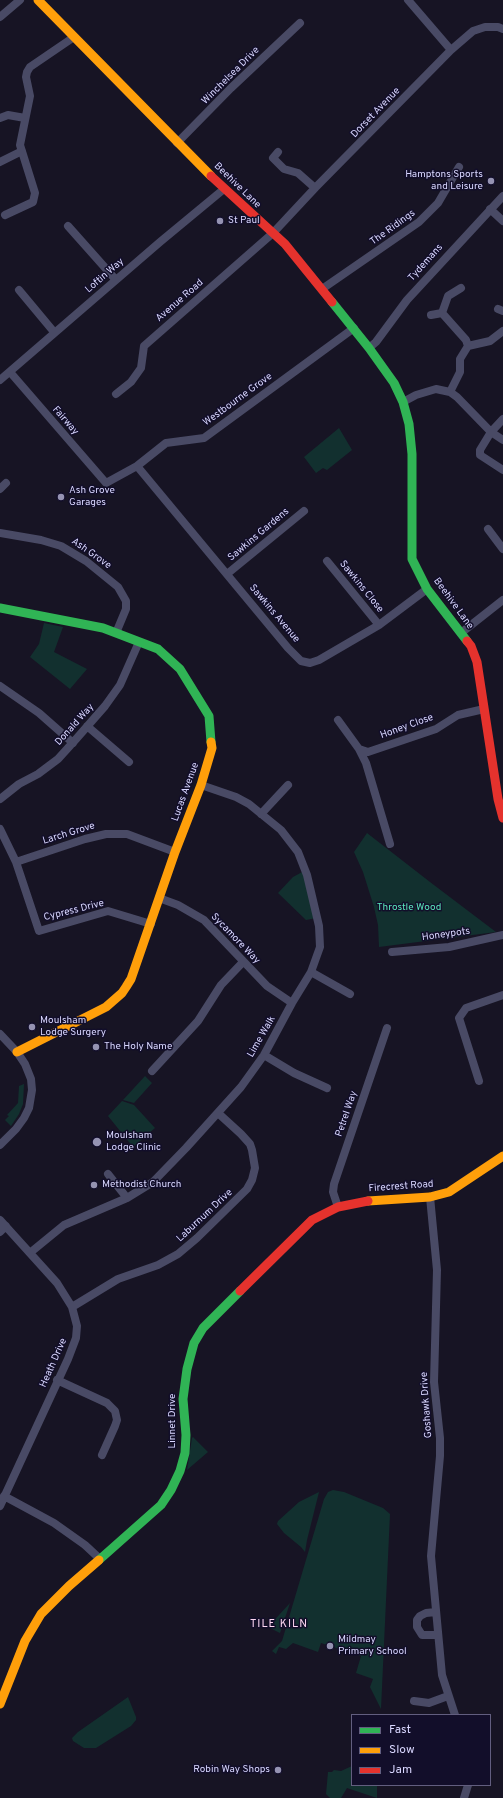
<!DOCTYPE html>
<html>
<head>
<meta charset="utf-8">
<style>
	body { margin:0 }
	#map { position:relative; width:503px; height:1798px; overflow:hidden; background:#171424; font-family:Overpass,sans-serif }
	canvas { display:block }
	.legend { position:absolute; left:351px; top:1714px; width:140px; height:72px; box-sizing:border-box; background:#120e2a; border:1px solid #625e7f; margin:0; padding:5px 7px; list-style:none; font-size:12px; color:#d9d7ff }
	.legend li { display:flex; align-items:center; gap:8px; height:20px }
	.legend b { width:20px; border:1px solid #625e7f }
</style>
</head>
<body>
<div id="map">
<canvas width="503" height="1798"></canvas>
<ul class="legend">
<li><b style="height:5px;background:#30b455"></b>Fast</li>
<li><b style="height:5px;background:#ff9f0a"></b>Slow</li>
<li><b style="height:5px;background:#e5322d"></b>Jam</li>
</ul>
</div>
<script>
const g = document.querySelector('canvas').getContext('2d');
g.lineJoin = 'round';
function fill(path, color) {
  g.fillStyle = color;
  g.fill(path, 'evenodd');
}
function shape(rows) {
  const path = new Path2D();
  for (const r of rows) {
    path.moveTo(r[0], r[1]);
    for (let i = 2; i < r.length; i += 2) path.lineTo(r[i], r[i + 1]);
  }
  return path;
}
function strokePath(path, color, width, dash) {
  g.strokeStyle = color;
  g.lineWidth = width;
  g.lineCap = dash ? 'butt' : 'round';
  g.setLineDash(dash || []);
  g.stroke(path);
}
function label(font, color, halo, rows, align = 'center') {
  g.font = font + ' Overpass,sans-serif';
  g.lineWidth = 3;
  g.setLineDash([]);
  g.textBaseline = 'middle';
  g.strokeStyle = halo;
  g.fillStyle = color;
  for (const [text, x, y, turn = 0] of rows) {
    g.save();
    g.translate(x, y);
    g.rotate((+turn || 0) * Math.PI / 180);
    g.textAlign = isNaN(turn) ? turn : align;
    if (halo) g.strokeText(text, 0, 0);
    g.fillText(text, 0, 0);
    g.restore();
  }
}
const green = shape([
	[339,428,352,450,327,470,323,468,316,473,304,457],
	[44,623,63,627,54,652,87,669,70,689,30,657,39,644],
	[367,833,430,882,496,932,379,947,378,925,374,907,363,872,354,852],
	[304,871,316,918,306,920,278,893,293,877],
	[145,1076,152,1083,134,1103,123,1100],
	[24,1084,23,1104,19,1114,11,1126,5,1120,9,1116,7,1115,18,1103,19,1086],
	[122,1101,134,1105,155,1128,133,1147,108,1116],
	[193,1437,208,1452,187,1470,192,1438],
	[333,1490,344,1492,383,1508,390,1514,381,1709,370,1687,373,1679,356,1673,361,1656,321,1643,318,1652,293,1643,286,1649,279,1647,276,1654,272,1651,282,1641,324,1499,328,1492],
	[319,1492,307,1540,305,1552,301,1547,284,1533,277,1524,278,1521,299,1502],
	[290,1603,280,1633,268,1627],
	[128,1697,136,1717,136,1720,131,1726,96,1748,84,1748,73,1741,72,1738,78,1732],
	[352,1766,352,1785,377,1785,377,1798,347,1788,341,1798,330,1798,326,1794,328,1772,332,1772,334,1770,341,1771]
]);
const street = shape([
	[408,0,451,50],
	[0,17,20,0],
	[0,118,8,115,25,118],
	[177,143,231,88,300,23],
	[278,152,273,158,284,169,298,173,315,188],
	[0,162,22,151],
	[490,209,503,221],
	[5,215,33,202,35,193,20,145,30,96,26,77,27,72,30,67,74,37],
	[68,226,116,280],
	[322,289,419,222,438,203,459,167],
	[19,290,54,332],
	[498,309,503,311],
	[431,315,442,313],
	[468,346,490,341,503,331],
	[369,348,376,342,407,300,503,196],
	[10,372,106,483,137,466,166,443,204,438,354,328],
	[0,380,160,242,224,189],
	[450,392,460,372,460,359,468,346,466,340,442,313,448,296,461,288],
	[116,394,131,382,141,368,144,346,273,233,315,188,451,50,473,31,485,27,498,27,503,29],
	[403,402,416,395,436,389,450,392,457,397,491,432,503,440],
	[503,419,491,432,480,450,480,455,503,470],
	[137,466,288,648,301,661,310,663,319,660,379,625,427,589],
	[0,489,6,483],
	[488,529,503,549],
	[0,533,41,540,61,546,86,561,118,587,126,601,126,609,116,633],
	[327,561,379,625],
	[227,574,304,511],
	[461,633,503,600],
	[0,686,39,713,73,743],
	[338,720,359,749,368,752,436,729,458,715,484,709],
	[87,726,129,762],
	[359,749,366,763,390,844],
	[0,799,19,784,38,774,58,759,77,738,105,706,120,685,139,642],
	[261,814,288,785],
	[0,829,16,862,39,931,108,911,151,924],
	[16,862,85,839,106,834,127,834,175,852],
	[159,898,178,905,204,920,267,986,292,1003],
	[392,952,449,947,503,935],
	[311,972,350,994],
	[0,1034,17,1052,25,1064,31,1079,32,1090,29,1108,24,1118,16,1129,0,1145],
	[264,1055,294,1073,327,1088],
	[152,1071,198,1021,221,985,243,962],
	[479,1081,459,1018,466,1008,503,995],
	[108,1174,127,1198],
	[430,1197,437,1270,434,1382,440,1438,440,1456,431,1556,442,1675,455,1715],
	[338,1207,333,1192,334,1184,387,1028],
	[0,1220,57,1283,72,1307,77,1326,76,1338,68,1359,0,1506],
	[0,1232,6,1226],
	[31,1252,64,1225,127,1198,153,1182,186,1148,241,1087,264,1055,292,1003,311,972,320,947,319,926,307,875,298,852,281,830,249,804,236,797,201,785],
	[72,1307,118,1279,158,1265,178,1254,197,1238,247,1189,252,1180,255,1168,252,1150,250,1144,241,1134,218,1113],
	[57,1380,107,1403,115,1411,117,1420,115,1426,102,1455],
	[4,1496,54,1523,85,1545,100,1559],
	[436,1612,426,1613,420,1616,417,1620,417,1627,422,1635,437,1635],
	[414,1701,429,1703,448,1696],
	[464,1798,468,1785]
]);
const fast = shape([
	[332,302,369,348,394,383,403,402,409,424,412,454,412,559,427,589,467,641],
	[0,608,103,628,158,649,180,669,209,716,211,742],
	[99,1560,161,1505,171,1490,180,1471,185,1453,186,1435,183,1399,187,1369,194,1343,203,1328,240,1291]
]);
const slow = shape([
	[38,0,211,176],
	[17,1052,106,1007,122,993,126,987,131,979,175,852,201,785,212,748,211,742],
	[368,1201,430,1197,449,1192,503,1156],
	[0,1704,25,1641,41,1614,69,1586,99,1560]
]);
const jam = shape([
	[211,176,285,244,332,302],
	[467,641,471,646,477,662,498,799,503,818],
	[240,1291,312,1220,338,1207,368,1201]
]);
const markers = [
	[491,181,4,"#9593b2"],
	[220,221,4,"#9593b2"],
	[61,497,4,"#9593b2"],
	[32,1027,4,"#9593b2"],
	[96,1047,4,"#9593b2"],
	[97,1142,5,"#9593b2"],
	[94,1185,4,"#9593b2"],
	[330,1646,4,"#9593b2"],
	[278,1770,4,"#9593b2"]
];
const streetNames = [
	["Winchelsea Drive",231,76,-45],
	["Dorset Avenue",376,113,-46],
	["Beehive Lane",237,186,44],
	["The Ridings",393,228,-36],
	["Tydemans",426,263,-48],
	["Loftin Way",105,276,-41],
	["Avenue Road",180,301,-41],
	["Westbourne Grove",238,400,-36],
	["Fairway",65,421,49],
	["Sawkins Gardens",259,535,-40],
	["Ash Grove",91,554,35],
	["Sawkins Close",361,587,51],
	["Beehive Lane",453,604,54],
	["Sawkins Avenue",274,614,50],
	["Donald Way",75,725,-48],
	["Honey Close",407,727,-20],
	["Lucas Avenue",186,792,-70],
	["Larch Grove",69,834,-17],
	["Cypress Drive",74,911,-14],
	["Honeypots",446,935,-8],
	["Sycamore Way",235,939,46],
	["Lime Walk",262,1037,-60],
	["Petrel Way",347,1114,-71],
	["Firecrest Road",401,1187,-4],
	["Laburnum Drive",205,1216,-43],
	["Heath Drive",54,1363,-66],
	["Goshawk Drive",427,1405,-94],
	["Linnet Drive",173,1421,-90]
];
const poiNames = [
	["Hamptons Sports",483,175,"right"],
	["and Leisure",483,187,"right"],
	["St Paul",228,221],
	["Ash Grove",69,491],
	["Garages",69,503],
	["Moulsham",40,1021],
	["Lodge Surgery",40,1033],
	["The Holy Name",104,1047],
	["Moulsham",106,1136],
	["Lodge Clinic",106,1148],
	["Methodist Church",102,1185],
	["Mildmay",338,1640],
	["Primary School",338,1652],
	["Robin Way Shops",270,1770,"right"]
];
const parkNames = [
	["Throstle Wood",409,908]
];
const neighbourhoodNames = [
	["TILE KILN",279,1625]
];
fill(green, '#12302f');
strokePath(street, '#494a65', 8);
strokePath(fast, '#30b455', 9);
strokePath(slow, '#ff9f0a', 9);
strokePath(jam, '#e5322d', 9);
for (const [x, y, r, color] of markers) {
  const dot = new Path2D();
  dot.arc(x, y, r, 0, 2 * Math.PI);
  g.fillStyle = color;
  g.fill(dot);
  strokePath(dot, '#120e2a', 1.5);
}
label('10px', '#d9d7ff', '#120e2a', streetNames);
label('10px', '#d9d7ff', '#120e2a', poiNames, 'left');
label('10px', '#5ae8bd', '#120e2a', parkNames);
g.letterSpacing = '1px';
label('11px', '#ffd9f3', '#120e2a', neighbourhoodNames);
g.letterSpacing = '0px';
</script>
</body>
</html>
